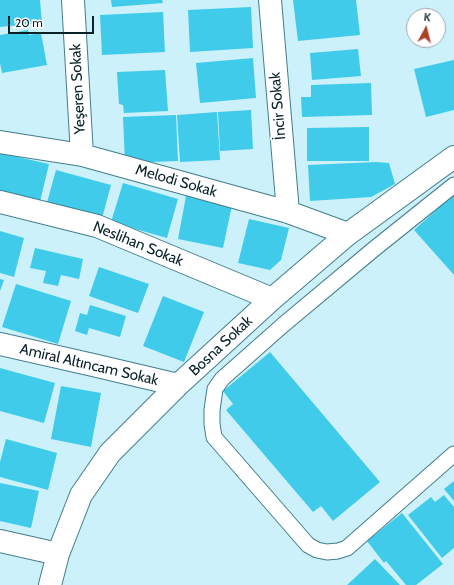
<!DOCTYPE html>
<html>
<head>
<meta charset="utf-8">
<style>
	body { margin:0 }
	#map { position:relative; width:454px; height:585px; overflow:hidden; background:#cdf1fb; font-family:Cabin,sans-serif }
	canvas { display:block }
	.north { position:absolute; left:406px; top:8px; width:40px; height:40px; box-sizing:border-box; background:#fff; border:1px solid #9ca6a9; border-radius:50%; rotate:7deg; font-size:11px; font-weight:700; line-height:16px; text-align:center; color:#072127 }
	.north::after { content:''; display:block; margin:auto; width:14px; height:18px; background:#aa4225; clip-path:polygon(50% 0,100% 100%,50% 72%,0 100%) }
	.scale { position:absolute; left:8px; top:16px; width:86px; height:18px; box-sizing:border-box; border:2px solid #072127; border-top:0; padding-left:5px; font-size:12px; line-height:14px; white-space:nowrap; color:#072127; -webkit-text-stroke:3px #fff; paint-order:stroke }
</style>
</head>
<body>
<div id="map">
<canvas width="454" height="585"></canvas>
<div class="north">K</div>
<div class="scale">20 m</div>
</div>
<script>
const g = document.querySelector('canvas').getContext('2d');
g.lineJoin = 'round';
function fill(path, color) {
  g.fillStyle = color;
  g.fill(path, 'evenodd');
}
function shape(rows) {
  const path = new Path2D();
  for (const r of rows) {
    path.moveTo(r[0], r[1]);
    for (let i = 2; i < r.length; i += 2) path.lineTo(r[i], r[i + 1]);
  }
  return path;
}
function strokePath(path, color, width, dash) {
  g.strokeStyle = color;
  g.lineWidth = width;
  g.lineCap = dash ? 'butt' : 'round';
  g.setLineDash(dash || []);
  g.stroke(path);
}
function label(font, color, halo, rows, align = 'center') {
  g.font = font + ' Cabin,sans-serif';
  g.lineWidth = 3.5;
  g.setLineDash([]);
  g.textBaseline = 'middle';
  g.strokeStyle = halo;
  g.fillStyle = color;
  for (const [text, x, y, turn = 0] of rows) {
    g.save();
    g.translate(x, y);
    g.rotate((+turn || 0) * Math.PI / 180);
    g.textAlign = isNaN(turn) ? turn : align;
    if (halo) g.strokeText(text, 0, 0);
    g.fillText(text, 0, 0);
    g.restore();
  }
}
const building = shape([
	[0,0,40,0,42,23,0,27],
	[111,0,162,0,163,3,112,7],
	[293,0,356,0,360,35,298,41],
	[251,7,253,48,190,52,188,10],
	[163,12,165,52,102,55,100,15],
	[28,30,29,35,41,33,47,65,2,73,0,63,0,35],
	[358,49,361,76,312,80,310,53],
	[253,58,256,98,200,103,196,63],
	[454,60,454,110,426,117,414,69],
	[165,70,168,111,124,113,123,105,119,104,117,72],
	[371,83,372,115,302,117,301,97,311,97,311,85],
	[251,110,253,149,220,151,218,112],
	[217,112,220,160,180,162,177,115],
	[176,115,178,161,125,163,123,117],
	[369,127,369,161,307,161,307,128],
	[0,153,49,164,39,206,0,197],
	[376,162,389,163,395,184,371,197,310,201,308,165],
	[56,170,111,185,101,222,46,206],
	[123,183,178,199,167,238,111,222],
	[454,194,454,275,414,230],
	[186,196,232,205,223,248,178,239],
	[249,219,289,228,281,260,270,270,238,263],
	[0,231,24,238,14,277,0,273],
	[35,248,83,259,79,279,61,275,58,286,43,283,46,271,30,268],
	[99,267,149,284,138,313,89,296],
	[0,279,4,280,0,291],
	[16,284,71,301,58,344,2,327],
	[163,296,204,312,184,362,143,346],
	[90,305,126,316,120,337,89,328,87,335,75,331,80,313,87,315],
	[270,352,380,482,333,521,321,506,313,512,226,410,233,404,223,391],
	[0,368,55,383,44,423,0,411],
	[61,386,101,393,91,447,51,439],
	[6,439,57,453,48,490,0,477,0,462],
	[454,481,454,501,444,489],
	[0,483,39,491,31,528,0,521],
	[444,495,454,507,454,548,442,558,408,515,431,497,435,502],
	[402,513,443,564,416,585,406,585,386,561,384,563,367,541],
	[375,559,400,585,347,585]
]);
const lane = shape([
	[454,185,374,249,283,325,222,379,215,389,212,410,212,424,214,437,308,545,317,550,327,552,338,551,347,548,454,454]
]);
const street = shape([
	[73,0,82,155],
	[270,0,288,212],
	[0,142,82,155,288,212,348,234],
	[0,202,97,226,272,299],
	[0,344,93,365,178,385],
	[0,541,58,554],
	[50,585,58,554,81,495,110,453,178,385,272,299,348,234,454,157]
]);
const streetNames = [
	["Yeşeren Sokak",78,89,-93],
	["İncir Sokak",278,106,-95],
	["Melodi Sokak",176,181,16],
	["Neslihan Sokak",138,244,22],
	["Bosna Sokak",221,346,-43],
	["Amiral Altıncam Sokak",89,365,13]
];
fill(building, '#40cbea');
strokePath(lane, '#417d8c', 17);
strokePath(street, '#417d8c', 24);
strokePath(lane, '#fff', 15);
strokePath(street, '#fff', 22);
label('15px', '#072127', '#fff', streetNames);
</script>
</body>
</html>
